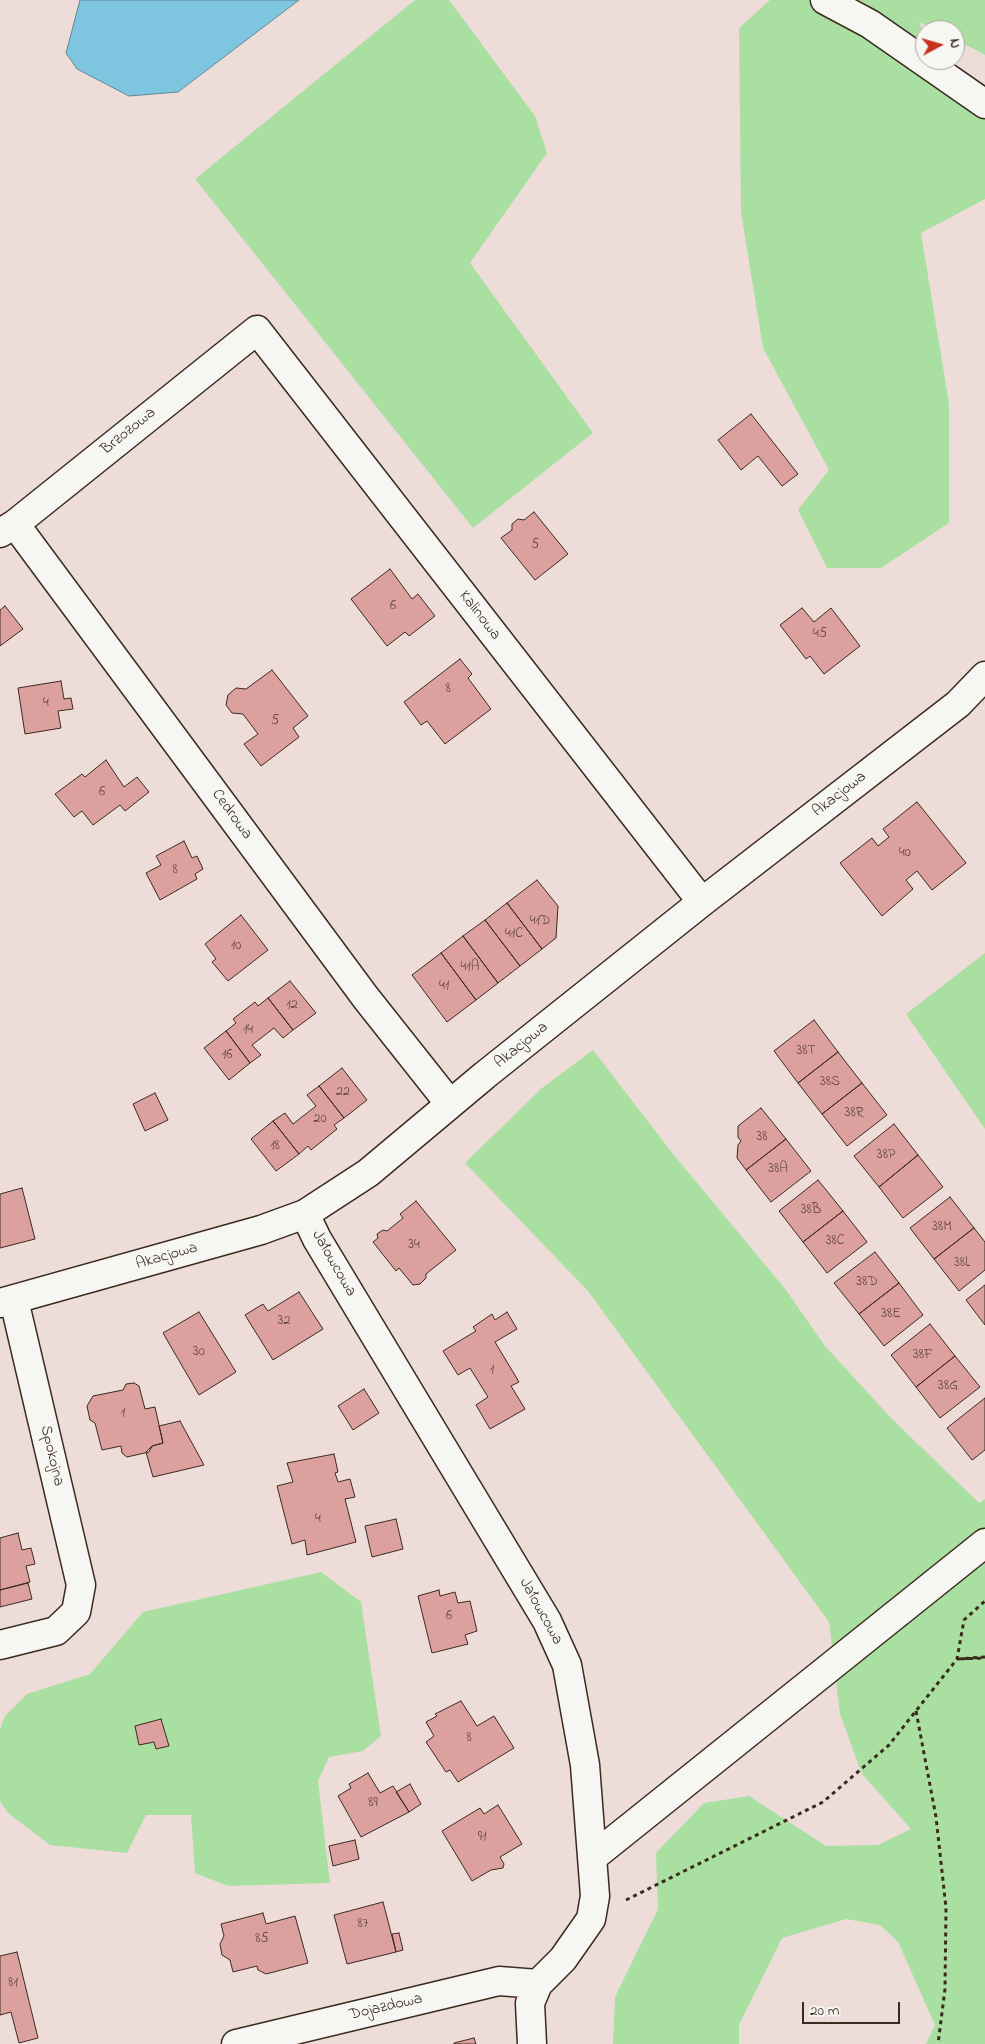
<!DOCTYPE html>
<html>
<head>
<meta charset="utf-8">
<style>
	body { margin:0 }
	#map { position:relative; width:985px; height:2044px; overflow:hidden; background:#eedcd9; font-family:"Indie Flower",sans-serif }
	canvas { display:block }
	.north { position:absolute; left:915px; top:20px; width:50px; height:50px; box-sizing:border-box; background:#f6f6f2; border:1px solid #aba49d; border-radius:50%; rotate:84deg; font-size:14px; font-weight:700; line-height:20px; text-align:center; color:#3b2a1e }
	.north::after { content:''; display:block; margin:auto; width:18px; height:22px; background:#c8321e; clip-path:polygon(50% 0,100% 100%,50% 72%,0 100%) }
	.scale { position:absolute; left:802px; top:2002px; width:98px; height:22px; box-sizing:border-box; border:2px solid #3b2a1e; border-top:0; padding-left:6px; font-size:15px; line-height:18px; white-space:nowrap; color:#3b2a1e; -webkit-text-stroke:4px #f6f6f2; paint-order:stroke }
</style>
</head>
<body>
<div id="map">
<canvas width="985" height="2044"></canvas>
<div class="north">N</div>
<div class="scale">20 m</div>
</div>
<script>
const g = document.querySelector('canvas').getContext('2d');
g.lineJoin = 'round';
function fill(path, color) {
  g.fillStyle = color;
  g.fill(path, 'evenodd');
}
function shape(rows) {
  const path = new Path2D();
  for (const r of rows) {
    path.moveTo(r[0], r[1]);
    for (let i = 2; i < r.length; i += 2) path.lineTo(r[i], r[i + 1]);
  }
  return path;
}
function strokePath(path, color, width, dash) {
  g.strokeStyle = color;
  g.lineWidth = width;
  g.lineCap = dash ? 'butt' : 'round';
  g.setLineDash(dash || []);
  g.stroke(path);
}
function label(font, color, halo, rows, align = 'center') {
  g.font = font + ' "Indie Flower",sans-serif';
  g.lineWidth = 5;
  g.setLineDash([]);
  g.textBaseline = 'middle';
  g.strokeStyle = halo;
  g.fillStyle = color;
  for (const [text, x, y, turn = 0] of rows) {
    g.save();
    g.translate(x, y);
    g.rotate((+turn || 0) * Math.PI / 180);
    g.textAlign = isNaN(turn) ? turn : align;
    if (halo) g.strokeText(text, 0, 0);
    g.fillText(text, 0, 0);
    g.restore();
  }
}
const green = shape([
	[415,0,449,0,535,116,547,153,470,263,593,433,473,528,195,179],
	[770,0,985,0,985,55,955,39,955,30,936,30,919,22,925,36,925,60,950,93,985,118,985,199,921,233,949,404,949,523,881,568,827,568,798,510,829,470,763,348,741,212,739,28],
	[985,953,985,1129,906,1014],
	[593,1050,673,1154,786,1290,825,1346,892,1419,979,1503,985,1499,985,2044,926,2044,935,2025,898,1942,880,1925,846,1919,782,1938,739,2025,739,2044,613,2044,615,1997,658,1909,656,1853,704,1803,749,1796,826,1846,878,1845,911,1829,862,1774,840,1714,829,1622,588,1291,465,1163,542,1088],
	[321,1572,361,1602,381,1736,363,1751,329,1757,318,1781,330,1883,228,1886,195,1873,191,1815,146,1815,127,1853,50,1845,8,1813,0,1801,0,1729,5,1716,27,1694,90,1674,143,1612]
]);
const water = shape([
	[80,0,299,0,178,92,129,96,77,69,66,53,80,0]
]);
const building = shape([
	[751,414,798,474,782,486,758,456,741,470,718,440,751,414],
	[534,512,568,554,535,580,501,538,512,530,512,524,518,519,524,520,534,512],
	[390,569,412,599,418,594,435,616,409,636,405,632,387,646,351,599,390,569],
	[5,606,23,629,0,646,0,610,5,606],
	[802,608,814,622,831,608,860,646,824,674,810,656,806,659,780,625,802,608],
	[460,659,472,674,468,678,491,709,445,744,427,721,421,725,404,702,460,659],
	[272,670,308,716,293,728,299,737,261,766,244,744,258,734,243,714,232,713,226,705,228,695,236,688,246,689,272,670],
	[61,681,64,699,71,698,73,709,58,711,61,728,25,734,18,688,61,681],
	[106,760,124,787,137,777,149,792,125,811,120,805,93,825,82,811,74,817,55,794,82,774,85,777,106,760],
	[917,802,966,863,932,890,917,871,906,880,913,889,882,916,840,863,872,838,878,846,889,837,883,829,917,802],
	[184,841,192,858,197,856,203,869,195,874,197,879,160,900,146,873,161,865,156,856,184,841],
	[537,880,558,906,556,938,542,949,507,903,537,880],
	[507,903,542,949,520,966,485,920,507,903],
	[241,915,268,950,228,981,212,962,216,959,205,944,241,915],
	[485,920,520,966,498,983,463,936,485,920],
	[463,936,498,983,476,1000,441,953,463,936],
	[441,953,476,1000,447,1022,412,975,441,953],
	[290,981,316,1013,293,1030,268,998,290,981],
	[268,998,293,1030,283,1038,274,1028,252,1045,261,1055,250,1063,226,1031,236,1023,233,1019,255,1002,258,1006,268,998],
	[814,1020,838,1052,798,1083,774,1051,814,1020],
	[226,1031,250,1063,229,1080,204,1048,226,1031],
	[838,1052,862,1083,822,1114,798,1083,838,1052],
	[342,1068,367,1100,344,1118,319,1086,342,1068],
	[862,1083,887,1115,847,1146,822,1114,862,1083],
	[319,1086,344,1118,334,1125,337,1129,311,1150,308,1146,299,1154,273,1121,285,1113,293,1124,316,1106,307,1095,319,1086],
	[155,1093,168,1120,145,1131,133,1104,155,1093],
	[761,1108,786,1139,746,1170,737,1158,738,1145,741,1141,738,1137,738,1126,761,1108],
	[273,1121,299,1154,276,1171,251,1139,273,1121],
	[894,1124,918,1155,879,1187,854,1156,894,1124],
	[786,1139,811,1171,771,1202,746,1170,786,1139],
	[918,1155,943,1187,903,1218,879,1187,918,1155],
	[818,1180,843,1211,803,1242,779,1211,818,1180],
	[22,1188,35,1239,0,1248,0,1194,22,1188],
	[950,1197,974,1228,934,1259,910,1228,950,1197],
	[416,1201,456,1250,426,1274,426,1278,420,1284,413,1285,399,1268,396,1271,373,1242,378,1238,377,1234,383,1230,387,1231,403,1218,400,1214,416,1201],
	[843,1211,867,1242,827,1273,803,1242,843,1211],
	[974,1228,985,1242,985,1270,959,1291,934,1259,974,1228],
	[875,1252,899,1283,859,1314,834,1283,875,1252],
	[899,1283,923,1315,884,1346,859,1314,899,1283],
	[985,1285,985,1325,966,1300,985,1285],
	[299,1292,323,1329,273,1360,245,1315,263,1304,268,1311,299,1292],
	[199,1312,236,1372,199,1395,163,1333,199,1312],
	[507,1312,517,1329,495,1342,519,1382,511,1386,525,1409,490,1429,476,1405,488,1397,470,1368,458,1375,443,1351,476,1331,473,1327,492,1314,495,1320,507,1312],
	[930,1324,955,1356,916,1387,891,1355,930,1324],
	[955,1356,980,1387,940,1418,916,1387,955,1356],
	[134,1383,139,1386,145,1409,155,1407,163,1443,152,1446,149,1452,127,1457,122,1453,121,1446,102,1450,95,1423,90,1420,87,1406,93,1396,123,1390,126,1384,134,1383],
	[364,1389,379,1413,353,1430,338,1406,364,1389],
	[985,1398,985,1450,972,1460,947,1428,985,1398],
	[180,1421,204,1465,153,1477,146,1452,152,1446,163,1443,159,1426,180,1421],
	[334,1454,338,1472,335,1473,338,1482,350,1479,355,1497,345,1499,356,1542,307,1555,305,1540,292,1544,277,1486,293,1482,287,1463,334,1454],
	[396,1519,403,1549,372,1557,365,1526,396,1519],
	[18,1533,22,1550,31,1548,35,1564,26,1566,30,1582,0,1590,0,1538,18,1533],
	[28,1583,32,1599,0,1607,0,1590,28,1583],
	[439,1590,440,1596,455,1592,458,1603,470,1601,477,1631,465,1635,468,1644,432,1653,418,1596,439,1590],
	[461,1701,477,1726,494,1716,514,1748,458,1782,450,1770,446,1772,426,1742,434,1736,426,1722,437,1716,435,1714,461,1701],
	[161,1719,169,1746,156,1749,154,1742,139,1745,135,1726,161,1719],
	[368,1773,380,1793,393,1786,409,1812,361,1837,338,1796,351,1788,349,1784,368,1773],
	[410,1784,421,1804,409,1812,396,1792,410,1784],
	[498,1805,522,1844,500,1857,504,1864,503,1868,491,1870,472,1881,442,1831,480,1808,484,1814,498,1805],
	[355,1840,359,1859,333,1866,329,1846,355,1840],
	[383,1902,396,1952,347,1964,334,1915,383,1902],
	[263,1913,266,1924,295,1916,308,1963,266,1974,258,1970,257,1966,233,1972,230,1960,222,1955,220,1944,224,1936,221,1924,263,1913],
	[399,1933,403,1950,396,1952,392,1934,399,1933],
	[17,1952,38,2038,19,2043,11,2012,0,2015,0,1956,17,1952],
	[474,2038,476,2044,454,2044,454,2043,474,2038]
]);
const path = shape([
	[985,1657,957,1659,985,1658],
	[916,1711,936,1817,946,1908,945,1989,938,2044],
	[626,1900,823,1802,889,1745,957,1659,964,1620,985,1601]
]);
const minor = shape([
	[825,0,870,24,985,104],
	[15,524,366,998,450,1104],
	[0,533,15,524,257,330,702,902],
	[305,1214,317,1239,547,1621,567,1665,585,1765,595,1896,591,1919,563,1959,538,1984,530,2003,532,2044],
	[0,1303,261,1230,305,1214,368,1173,485,1075,702,902,958,704,985,676],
	[0,1645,56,1631,76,1612,81,1585,14,1300],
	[593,1857,985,1543],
	[236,2044,499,1981,538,1984]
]);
const numberNames = [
	["5",535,546],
	["6",393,607],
	["45",820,635],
	["8",448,690],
	["4",46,704],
	["5",275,722],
	["6",102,793],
	["40",905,854],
	["8",175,871],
	["41D",540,922],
	["41C",514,935],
	["10",236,947],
	["41A",470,968],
	["41",444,987],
	["12",292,1006],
	["14",248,1031],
	["38T",806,1052],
	["16",227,1056],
	["38S",830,1083],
	["22",343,1093],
	["38R",854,1114],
	["20",320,1120],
	["38",762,1138],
	["18",275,1147],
	["38P",886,1156],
	["38A",778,1170],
	["38B",811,1211],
	["38M",942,1228],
	["38C",835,1242],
	["34",414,1246],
	["38L",962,1264],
	["38D",867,1283],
	["38E",891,1315],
	["32",284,1322],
	["30",199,1353],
	["38F",923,1356],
	["1",492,1371],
	["38G",948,1387],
	["1",123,1414],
	["4",318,1520],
	["6",449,1617],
	["8",469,1739],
	["89",373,1804],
	["91",482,1838],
	["87",363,1925],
	["85",262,1940],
	["81",13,1984]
];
const streetNames = [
	["Brzozowa",129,432,-39],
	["Kalinowa",479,616,52],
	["Akacjowa",840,795,-38],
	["Cedrowa",231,815,54],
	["Akacjowa",522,1046,-39],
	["Akacjowa",167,1257,-16],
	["Jałowcowa",333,1264,60],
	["Spokojna",51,1456,77],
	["Jałowcowa",540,1612,61],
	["Dojazdowa",386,2008,-13]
];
fill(green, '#aadfa2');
fill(water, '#7ec6df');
strokePath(water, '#638892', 1);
fill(building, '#dca19f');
strokePath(building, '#3b2a1e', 1);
strokePath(minor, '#3b2a1e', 31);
strokePath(path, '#3b2a1e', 3, [4, 4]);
strokePath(minor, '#f6f6f2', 28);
label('14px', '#63483e', null, numberNames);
label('16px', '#3b2a1e', '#f6f6f2', streetNames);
</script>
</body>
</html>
